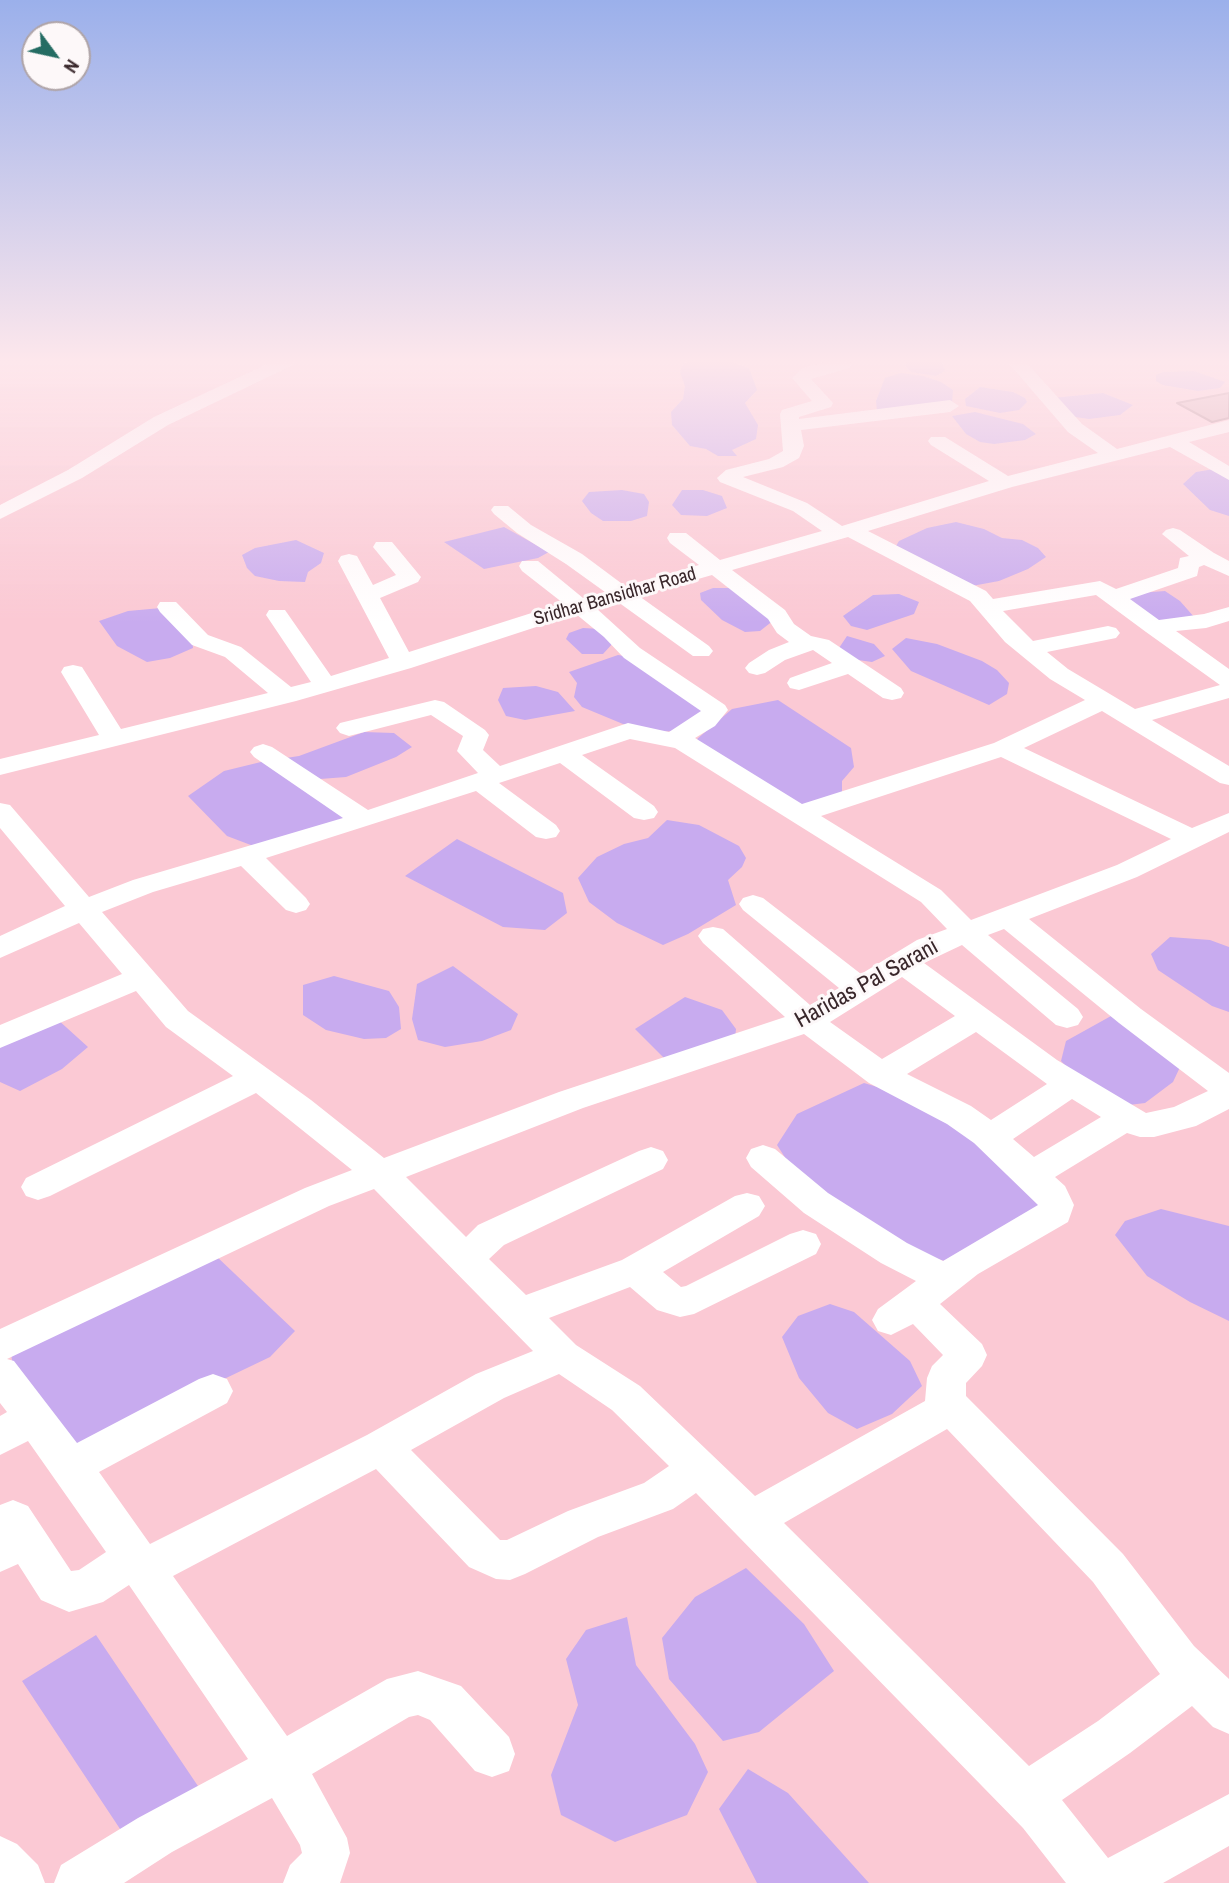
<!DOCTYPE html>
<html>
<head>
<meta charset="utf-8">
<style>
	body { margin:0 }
	#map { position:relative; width:1229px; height:1883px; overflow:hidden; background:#fbc9d4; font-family:"Archivo Narrow",sans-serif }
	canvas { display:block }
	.north { position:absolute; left:21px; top:21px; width:70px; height:70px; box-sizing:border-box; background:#fdf8f9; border:2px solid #afa4a7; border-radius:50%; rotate:123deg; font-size:19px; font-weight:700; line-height:28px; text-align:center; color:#39272b }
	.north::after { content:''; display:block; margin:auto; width:24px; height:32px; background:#246c63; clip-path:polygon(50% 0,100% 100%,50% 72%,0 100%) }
</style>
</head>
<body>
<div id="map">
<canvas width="1229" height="1883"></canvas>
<div class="north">N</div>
</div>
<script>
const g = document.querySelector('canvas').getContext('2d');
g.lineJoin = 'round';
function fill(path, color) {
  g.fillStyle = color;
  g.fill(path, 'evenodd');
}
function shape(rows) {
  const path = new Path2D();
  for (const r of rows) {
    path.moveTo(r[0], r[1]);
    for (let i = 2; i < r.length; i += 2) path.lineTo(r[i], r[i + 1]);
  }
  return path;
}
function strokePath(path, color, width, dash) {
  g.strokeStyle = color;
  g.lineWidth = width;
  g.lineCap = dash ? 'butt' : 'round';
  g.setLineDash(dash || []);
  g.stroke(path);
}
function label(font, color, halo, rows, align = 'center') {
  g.font = font + ' "Archivo Narrow",sans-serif';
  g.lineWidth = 6;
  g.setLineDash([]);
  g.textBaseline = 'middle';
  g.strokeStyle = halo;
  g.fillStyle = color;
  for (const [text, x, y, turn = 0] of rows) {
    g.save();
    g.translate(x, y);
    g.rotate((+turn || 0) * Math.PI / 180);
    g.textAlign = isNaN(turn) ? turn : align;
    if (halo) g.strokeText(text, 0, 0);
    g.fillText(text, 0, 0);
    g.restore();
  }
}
const water = shape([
	[702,360,727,360,749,368,757,390,745,403,758,425,756,439,732,450,737,456,718,456,706,449,690,446,672,425,671,412,683,399,685,386,680,372,683,363],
	[907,360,941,360,945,371,936,376,911,372,905,366],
	[1194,371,1225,382,1220,388,1198,391,1163,385,1156,381,1156,375,1163,372],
	[901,373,923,376,941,382,953,390,952,403,877,411,876,401,885,378],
	[980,387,1013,392,1025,398,1027,402,1019,410,1000,413,966,406,965,399],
	[1103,393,1133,405,1120,415,1089,419,1068,416,1052,398],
	[975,412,1023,424,1036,434,1025,440,994,444,980,442,966,434,952,416],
	[1214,469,1229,475,1229,516,1210,510,1183,484,1196,472],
	[622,490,644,494,649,502,647,516,631,521,603,521,591,513,582,501,589,492],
	[682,490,703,490,722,496,727,508,707,516,681,515,672,505],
	[956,522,984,529,1002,538,1022,540,1038,548,1046,557,1028,569,999,581,972,586,893,551,899,541,927,528],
	[504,527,549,552,538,558,484,569,444,542],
	[296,540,324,553,321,563,308,572,305,582,279,581,255,576,247,568,242,555,255,548],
	[713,588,731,588,774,620,760,631,745,632,722,620,701,600,700,593],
	[1165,591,1180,601,1195,618,1158,623,1127,599,1139,593],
	[899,594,919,602,914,614,867,630,851,626,843,616,873,595],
	[161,608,192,637,193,648,170,658,147,662,117,646,99,621,128,611],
	[583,628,601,629,614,642,603,654,582,654,566,639,569,633],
	[847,636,874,644,885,656,872,662,851,659,837,651],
	[906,638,937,644,982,661,997,670,1009,683,1007,694,989,705,911,671,892,649],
	[618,655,637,658,705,707,702,717,675,731,657,732,623,724,582,707,574,697,577,683,569,672],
	[536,686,558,692,575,711,525,720,506,716,498,700,503,688],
	[778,700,851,748,854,767,842,781,842,793,799,808,704,750,697,739,732,709],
	[364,732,394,733,412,747,396,757,346,777,320,779,286,758,299,756],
	[265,761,346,818,256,847,227,836,188,796,224,771],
	[667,820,699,825,739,846,746,858,742,867,728,880,736,905,688,934,663,945,617,923,589,902,578,878,597,857,624,844,648,838],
	[457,839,563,893,567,913,545,930,503,927,405,876],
	[1170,937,1210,940,1229,947,1229,1012,1212,1006,1158,970,1151,954],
	[453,966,518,1014,511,1030,482,1041,445,1047,418,1040,412,1019,417,984],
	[334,976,389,991,399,1007,401,1029,386,1038,364,1039,326,1030,303,1015,303,985],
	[685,997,722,1010,736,1029,735,1039,666,1060,635,1029],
	[1111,1016,1181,1065,1173,1082,1145,1103,1121,1106,1081,1082,1061,1061,1066,1041],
	[56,1018,88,1047,62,1069,20,1091,0,1082,0,1040],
	[864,1083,911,1097,974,1135,1050,1202,944,1261,908,1249,793,1170,777,1145,797,1114],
	[1161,1209,1229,1226,1229,1321,1190,1302,1147,1276,1115,1235,1125,1221],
	[214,1254,295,1331,270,1357,80,1448,14,1375,11,1353],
	[830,1304,854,1312,910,1361,922,1386,892,1414,857,1429,828,1413,799,1378,782,1337,798,1316],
	[746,1568,804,1624,834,1671,759,1732,723,1741,669,1679,662,1638,695,1597],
	[627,1617,636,1665,695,1744,708,1772,687,1815,615,1842,561,1815,551,1775,578,1705,566,1659,586,1630],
	[96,1635,202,1792,128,1841,22,1681],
	[748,1769,788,1793,869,1883,757,1883,719,1809]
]);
const building = shape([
	[1229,393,1229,418,1212,422,1177,403,1229,393]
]);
const minor = shape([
	[276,360,298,360,295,364,168,425,82,478,0,519,0,505,68,470,154,417,276,360],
	[831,360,849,360,852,364,849,368,811,379,833,403,831,407,799,417,799,419,950,400,959,406,950,412,801,430,804,446,799,458,783,467,743,477,807,503,842,526,989,481,931,445,928,441,931,437,945,437,1008,476,1098,453,1068,432,1006,360,1024,360,1082,424,1117,449,1229,420,1229,432,1189,442,1229,466,1229,480,1170,447,1012,487,868,531,986,591,993,599,1100,581,1116,589,1178,568,1180,558,1189,556,1162,534,1166,530,1173,528,1180,530,1214,553,1229,561,1229,576,1204,565,1199,567,1197,576,1130,599,1159,620,1204,614,1229,607,1229,621,1206,628,1176,631,1229,669,1229,698,1152,720,1229,766,1229,785,1220,783,1102,711,1024,748,1192,828,1229,813,1229,832,1137,877,1029,919,1141,1009,1229,1073,1229,1109,1196,1126,1154,1137,1140,1137,1127,1133,1055,1177,1065,1186,1074,1205,1068,1222,978,1274,940,1304,982,1344,987,1355,982,1366,966,1383,966,1396,1123,1554,1194,1646,1229,1679,1229,1734,1213,1727,1192,1706,1130,1753,1062,1800,1108,1858,1229,1794,1229,1846,1163,1883,1066,1883,1023,1828,696,1493,673,1509,598,1537,525,1574,510,1580,496,1579,469,1567,376,1469,173,1576,287,1736,387,1679,418,1671,461,1686,509,1737,515,1754,509,1771,492,1777,475,1771,430,1720,418,1715,409,1717,312,1774,347,1838,350,1853,340,1883,283,1883,290,1865,302,1853,300,1845,272,1798,172,1852,124,1883,54,1883,61,1865,138,1818,248,1759,129,1585,103,1602,69,1612,41,1600,18,1564,0,1572,0,1505,13,1500,28,1506,71,1571,79,1570,106,1552,28,1441,0,1455,0,1416,7,1412,0,1403,0,1329,305,1188,352,1170,256,1093,50,1196,38,1200,26,1196,21,1187,26,1178,233,1076,166,1027,136,991,0,1048,0,1025,122,974,79,923,0,958,0,936,65,906,0,828,0,803,10,805,89,897,133,880,343,818,254,757,250,752,254,747,263,744,272,747,368,810,478,773,457,751,463,736,431,715,349,736,340,733,336,728,340,723,435,700,444,702,485,730,489,735,483,750,500,766,628,723,669,732,701,711,624,658,604,637,576,614,411,668,296,701,0,775,0,759,99,735,61,672,64,667,73,665,82,667,121,729,268,693,225,657,192,645,160,612,157,607,160,602,176,602,208,635,241,647,291,687,311,682,266,615,269,610,285,610,331,676,389,658,338,561,341,556,349,554,357,556,373,585,396,575,373,547,376,542,392,542,421,577,418,582,380,598,409,652,563,603,522,571,519,566,522,561,538,561,583,598,605,592,566,564,517,533,494,514,491,510,494,506,508,506,531,525,582,554,625,586,699,565,670,543,667,538,670,533,686,533,720,560,822,531,793,511,720,482,717,478,726,470,769,459,783,451,780,414,782,410,812,401,792,378,803,368,831,360],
	[848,537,970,601,1005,642,1050,679,1085,700,994,743,802,804,695,738,715,726,728,710,725,705,640,648,596,608,618,602,693,656,709,656,713,651,709,646,639,596,712,575,768,619,777,633,789,642,769,650,749,663,745,668,749,673,757,675,765,673,785,660,813,650,832,663,790,678,787,683,790,688,799,690,848,674,883,698,892,700,901,698,904,693,901,688,829,640,811,636,794,624,785,610,732,570,848,537],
	[1096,595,1146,632,1220,685,1135,709,1068,669,1047,652,1116,638,1120,633,1116,628,1108,626,1033,641,1003,611,1096,595],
	[630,739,675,748,921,902,947,929,917,940,861,974,763,898,753,895,743,898,739,904,743,910,839,988,810,1005,723,929,713,927,703,929,698,936,703,943,785,1017,559,1092,384,1158,311,1100,188,1011,102,912,153,892,241,866,286,910,296,913,306,910,310,904,306,898,266,858,476,791,536,837,546,839,556,837,560,831,556,825,499,783,560,763,634,818,644,820,654,818,658,812,654,806,582,755,630,739],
	[1001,757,1171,839,1117,865,971,920,941,890,821,816,1001,757],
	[1004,929,1119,1023,1208,1091,1174,1107,1146,1113,1057,1060,924,963,962,945,1056,1025,1067,1028,1078,1025,1083,1017,1078,1009,988,935,1004,929],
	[902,977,955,1016,882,1059,830,1022,902,977],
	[976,1032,1047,1084,991,1120,971,1106,907,1074,976,1032],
	[804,1034,869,1083,947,1124,974,1143,1038,1205,943,1261,907,1243,828,1193,775,1149,763,1145,751,1149,746,1158,751,1167,804,1213,881,1263,916,1281,878,1309,872,1320,878,1331,891,1335,913,1324,943,1355,932,1366,927,1378,925,1401,755,1496,640,1386,576,1345,549,1318,630,1287,657,1310,680,1317,694,1314,816,1254,821,1244,816,1234,803,1230,790,1234,686,1286,681,1287,663,1272,759,1216,765,1206,759,1196,747,1193,735,1196,622,1260,526,1295,489,1259,504,1245,663,1169,668,1160,663,1151,651,1147,639,1151,478,1225,466,1237,406,1177,583,1108,804,1034],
	[1072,1099,1101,1117,1034,1157,1013,1139,1072,1099],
	[374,1189,533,1351,476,1374,367,1435,150,1544,99,1472,227,1403,233,1391,227,1379,213,1374,199,1379,77,1443,14,1361,7,1359,329,1206,374,1189],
	[559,1374,612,1410,669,1466,644,1483,568,1511,507,1540,500,1540,411,1450,504,1398,559,1374],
	[947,1429,1093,1582,1160,1674,1098,1721,1029,1766,784,1523,947,1429],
	[0,1836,17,1844,38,1865,45,1883,0,1883,0,1836]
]);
const farStreetnames = [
	["Sridhar Bansidhar Road",615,597,-16]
];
const streetNames = [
	["Haridas Pal Sarani",867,984,-29]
];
fill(water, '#c8abef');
fill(building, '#d7a7b1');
strokePath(building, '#a77984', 2);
fill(minor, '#fff');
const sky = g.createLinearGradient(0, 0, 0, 623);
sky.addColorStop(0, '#9bb0eb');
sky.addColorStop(0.58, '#fde7ec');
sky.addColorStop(1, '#fde7ec00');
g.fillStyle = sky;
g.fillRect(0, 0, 1229, 623);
label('19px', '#39272b', '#fdf8f9', farStreetnames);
label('23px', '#39272b', '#fdf8f9', streetNames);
</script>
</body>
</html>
